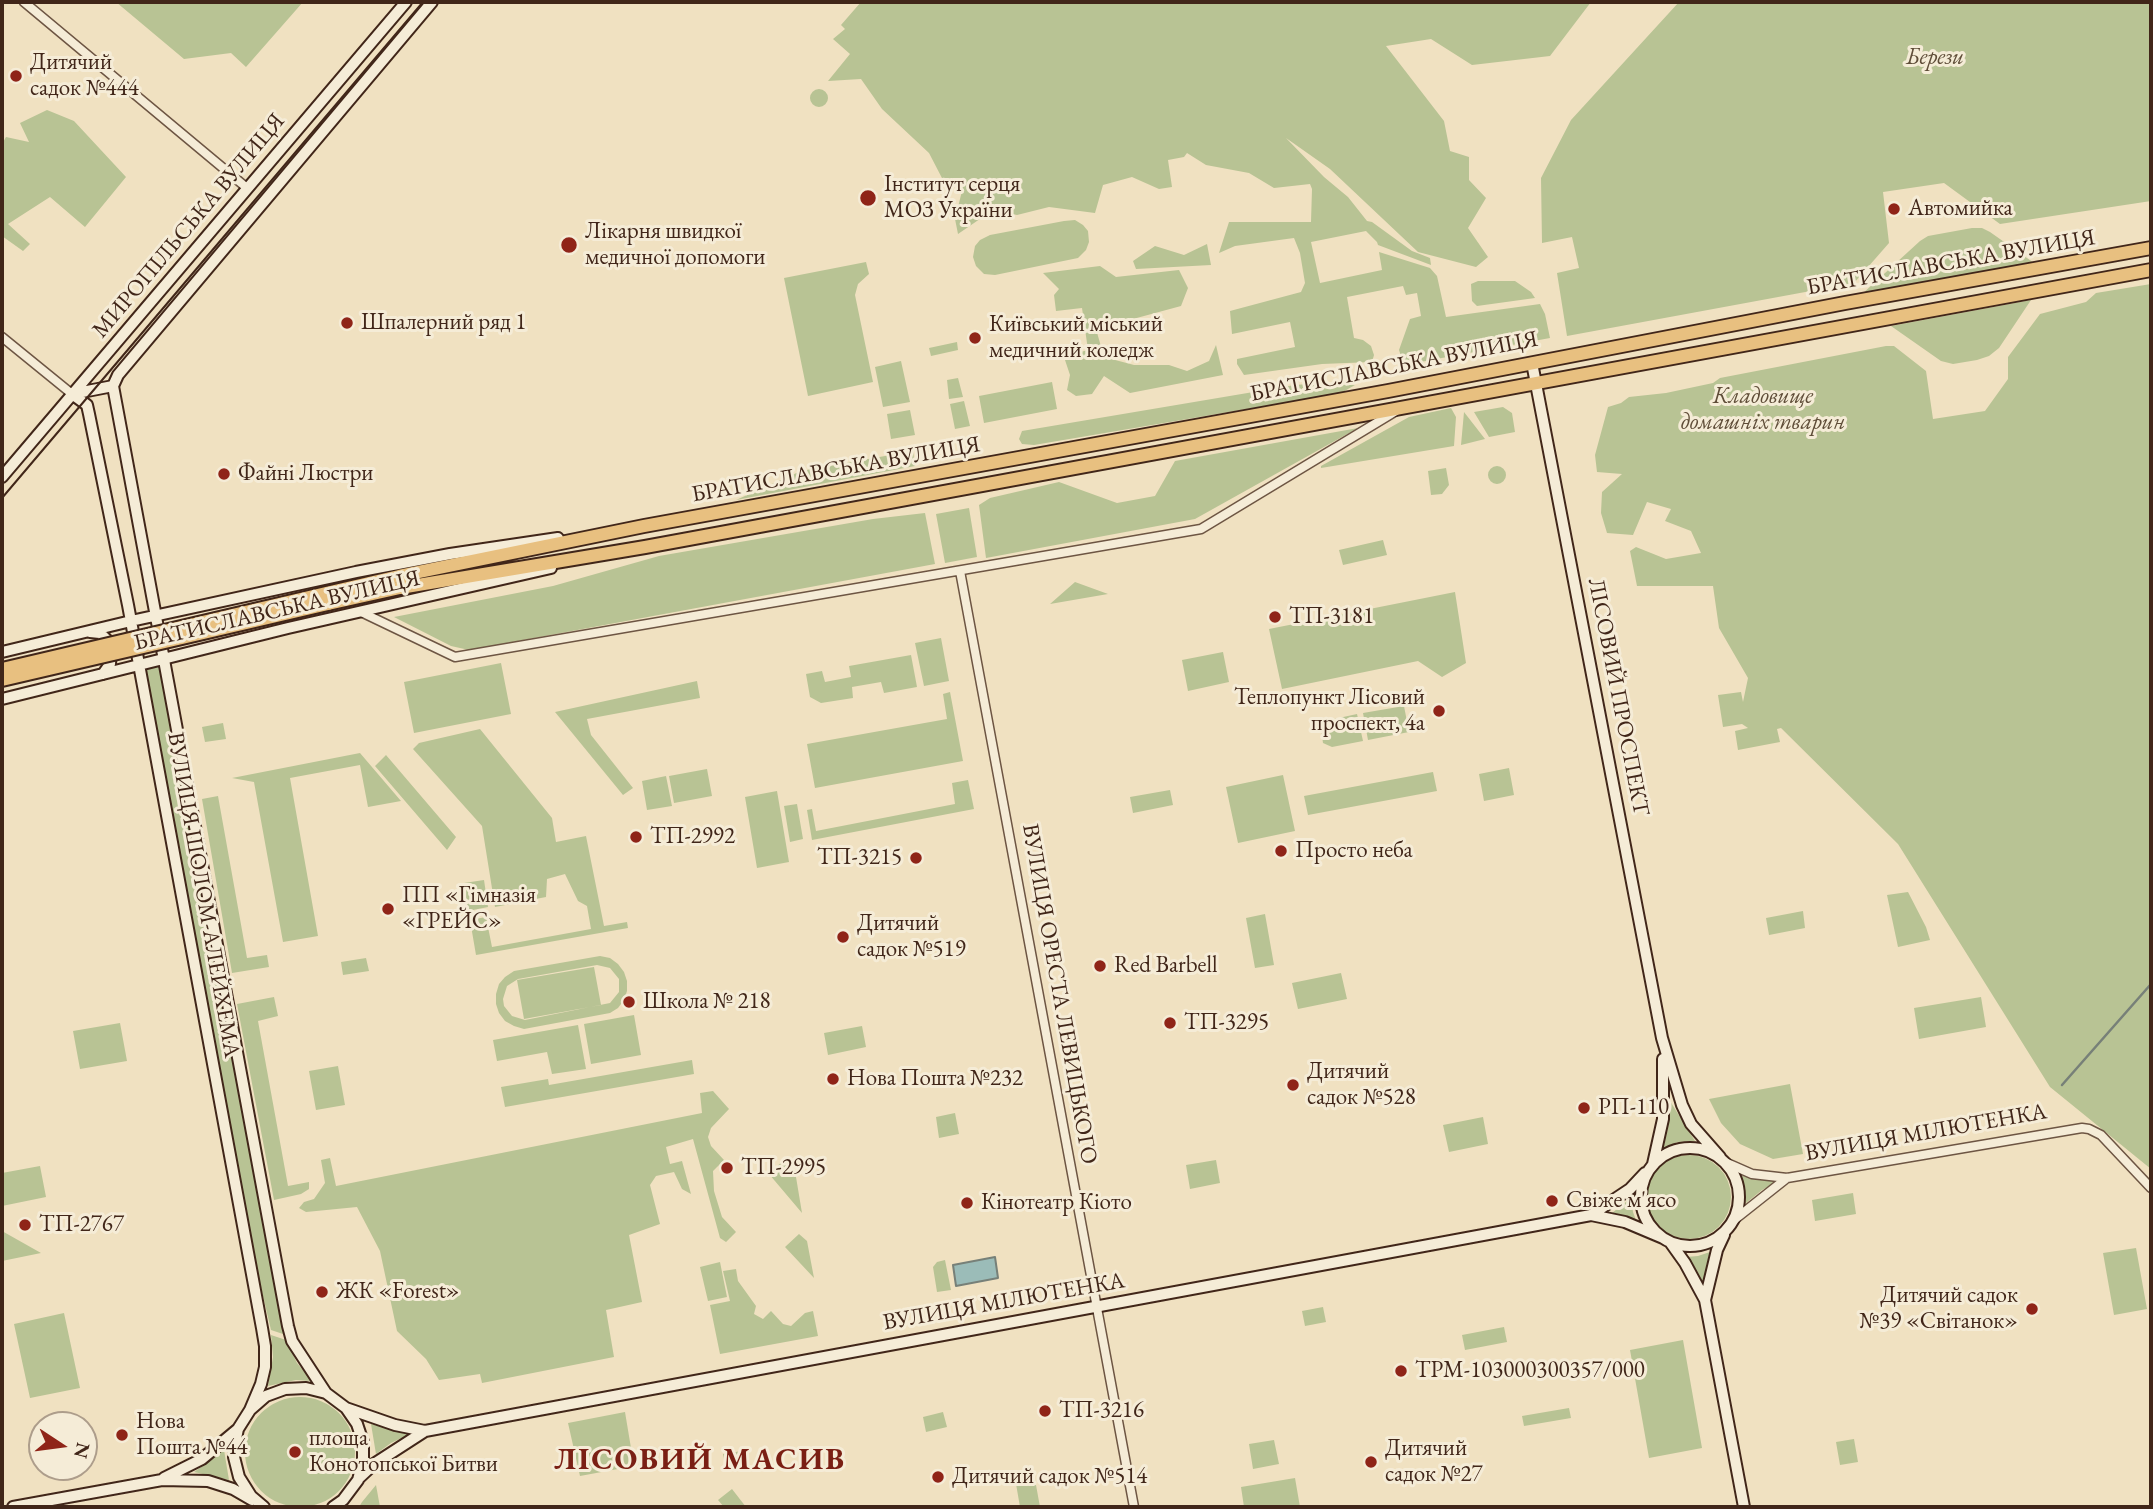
<!DOCTYPE html>
<html>
<head>
<meta charset="utf-8">
<style>
	body { margin:0 }
	#map { position:relative; width:2153px; height:1509px; overflow:hidden; background:#f0e1c1; font-family:"EB Garamond",serif }
	canvas { display:block }
	.frame { position:absolute; inset:0; border:4px solid #412619; pointer-events:none }
	.north { position:absolute; left:28px; top:1411px; width:70px; height:70px; box-sizing:border-box; background:#f5ecd7; border:2px solid #ad9d8b; border-radius:50%; rotate:103deg; font-size:19px; font-weight:700; line-height:28px; text-align:center; color:#412619 }
	.north::after { content:''; display:block; margin:auto; width:24px; height:32px; background:#8f2418; clip-path:polygon(50% 0,100% 100%,50% 72%,0 100%) }
</style>
</head>
<body>
<div id="map">
<canvas width="2153" height="1509"></canvas>
<div class="frame"></div>
<div class="north">N</div>
</div>
<script>
const g = document.querySelector('canvas').getContext('2d');
g.lineJoin = 'round';
function fill(path, color) {
  g.fillStyle = color;
  g.fill(path, 'evenodd');
}
function shape(rows) {
  const path = new Path2D();
  for (const r of rows) {
    if (r.length === 3) {
      path.moveTo(r[0] + r[2], r[1]);
      path.arc(r[0], r[1], r[2], 0, 2 * Math.PI);
      continue;
    }
    path.moveTo(r[0], r[1]);
    for (let i = 2; i < r.length; i += 2) path.lineTo(r[i], r[i + 1]);
  }
  return path;
}
function strokePath(path, color, width, dash) {
  g.strokeStyle = color;
  g.lineWidth = width;
  g.lineCap = dash ? 'butt' : 'round';
  g.setLineDash(dash || []);
  g.stroke(path);
}
function label(font, color, halo, rows, align = 'center') {
  g.font = font + ' "EB Garamond",serif';
  g.lineWidth = 6;
  g.setLineDash([]);
  g.textBaseline = 'middle';
  g.strokeStyle = halo;
  g.fillStyle = color;
  for (const [text, x, y, turn = 0] of rows) {
    g.save();
    g.translate(x, y);
    g.rotate((+turn || 0) * Math.PI / 180);
    g.textAlign = isNaN(turn) ? turn : align;
    if (halo) g.strokeText(text, 0, 0);
    g.fillText(text, 0, 0);
    g.restore();
  }
}
const green = shape([
	[116,2,303,2,246,67,231,53,184,59],
	[861,2,1591,2,1550,56,1472,65,1431,39,1386,46,1444,121,1450,151,1469,157,1469,180,1486,198,1468,228,1488,257,1476,267,1418,252,1330,169,1286,138,1324,177,1348,197,1367,221,1372,222,1412,251,1430,258,1431,265,1378,245,1377,242,1366,231,1311,242,1320,283,1382,270,1379,252,1430,268,1437,276,1446,317,1540,304,1545,314,1550,338,1404,365,1399,350,1410,319,1421,316,1417,293,1406,295,1403,286,1347,297,1354,338,1363,340,1371,346,1374,355,1372,362,1322,364,1244,375,1237,364,1237,359,1295,347,1290,322,1232,334,1230,311,1301,292,1305,283,1300,253,1294,238,1235,246,1219,253,1229,222,1311,222,1312,189,1310,184,1274,188,1249,173,1206,165,1187,153,1184,157,1168,160,1172,187,1159,189,1132,177,1103,185,1095,213,1049,207,1017,215,993,210,958,234,955,219,962,191,943,180,929,153,882,109,861,79,828,81,850,54,833,39,845,29,841,25],
	[1679,2,2151,2,2151,201,2000,224,1944,183,1883,192,1889,243,1854,283,1567,336,1557,273,1579,268,1572,237,1542,243,1541,178,1571,120],
	[819,98,9],
	[47,110,74,121,126,177,85,227,50,197,8,224,30,244,23,251,2,236,2,144,6,137,29,142,20,123],
	[1075,220,1083,225,1088,231,1089,242,1086,250,1078,258,995,275,984,274,976,266,973,257,975,246,980,240,990,235,1064,221],
	[1972,228,1982,228,1990,232,2034,263,1861,295,1920,241,1928,236],
	[1207,244,1211,265,1136,269,1133,261,1155,246,1184,255],
	[866,262,869,274,858,284,855,295,873,382,808,396,784,278],
	[1100,266,1116,277,1179,270,1188,288,1181,306,1096,329,1104,357,1134,365,1169,365,1187,371,1209,361,1216,345,1223,375,1130,393,1104,376,1092,394,1076,396,1067,390,1070,375,1065,360,1069,355,1088,350,1082,308,1056,311,1054,295,1059,289,1043,273],
	[1478,281,1515,281,1531,292,1535,298,1477,306,1472,301,1471,284],
	[2151,284,2151,1169,2050,1087,1898,844,1781,728,1777,729,1780,742,1738,750,1735,731,1748,728,1742,724,1723,727,1718,695,1741,692,1743,702,1748,678,1719,628,1713,586,1637,586,1630,551,1636,547,1666,559,1701,553,1691,531,1665,521,1671,509,1647,502,1633,535,1607,533,1601,513,1602,492,1622,474,1597,472,1595,455,1608,407,1621,403,1629,397,1666,393,1713,383,1720,378,1886,346,1894,346,1926,371,1933,419,1985,411,2008,379,2008,357,2040,314,2086,302,2096,293],
	[2031,300,1999,348,1989,356,1977,360,1953,364,1941,361,1891,326],
	[957,342,958,350,931,356,929,348],
	[901,361,910,402,883,407,875,367],
	[958,378,963,397,949,399,947,380],
	[1052,382,1057,409,984,423,979,396],
	[1322,383,1355,385,1341,393,1034,445,1022,444,1019,439,1022,431,1295,385],
	[964,401,970,426,955,429,950,404],
	[1503,407,1512,413,1515,432,1489,437,1474,412],
	[1451,408,1456,417,1454,446,1321,468,1321,466,1409,417],
	[910,410,915,435,891,439,887,414],
	[1464,412,1485,439,1461,445],
	[1358,428,1195,519,986,558,979,505,990,498,1059,482,1117,503,1155,496,1175,461],
	[913,451,915,466,736,500,801,471],
	[1497,475,9],
	[1446,468,1449,485,1442,494,1431,495,1428,471],
	[969,508,977,557,945,563,936,514],
	[925,513,935,564,469,650,451,646,394,617,553,586,659,556,873,519],
	[1383,540,1387,555,1343,565,1339,550],
	[1075,582,1108,594,1050,604],
	[1455,592,1466,663,1442,677,1418,661,1282,689,1269,629],
	[941,638,949,681,924,686,915,643],
	[1223,652,1229,682,1188,691,1182,660],
	[911,655,917,687,884,693,881,682,852,687,853,698,821,703,810,697,806,674,822,671,825,682,851,677,849,666],
	[163,659,286,1335,271,1330,227,1143,138,665],
	[501,663,511,714,414,733,404,682],
	[697,681,700,698,587,719,591,735,633,788,623,795,555,712],
	[950,692,963,761,815,788,807,744,947,719,943,694],
	[1404,706,1409,732,1368,740,1363,713],
	[1357,714,1363,741,1332,747,1323,743,1321,729,1325,721],
	[223,723,226,739,205,742,202,727],
	[480,729,552,818,556,842,586,836,604,926,627,922,628,928,476,955,470,920,486,917,492,947,591,929,587,906,578,901,565,874,547,879,546,897,495,907,482,826,413,749,419,743],
	[360,753,401,801,368,807,360,765,290,778,318,936,283,942,254,782,232,778],
	[386,755,456,837,447,850,375,766],
	[1509,768,1514,795,1484,801,1479,774],
	[707,769,712,796,674,803,669,776],
	[1433,772,1437,791,1308,815,1304,796],
	[1283,775,1295,831,1238,843,1226,787],
	[666,776,672,806,647,810,642,781],
	[968,780,974,809,812,840,807,810,812,809,816,831,955,804,952,783],
	[1170,790,1173,805,1133,813,1130,797],
	[777,791,789,862,757,868,745,797],
	[218,796,247,958,267,955,269,967,232,973,202,799],
	[797,804,803,839,790,842,784,806],
	[484,880,488,907,468,911,464,883],
	[1908,892,1926,927,1930,940,1898,947,1887,895],
	[1803,911,1805,928,1769,935,1766,918],
	[1265,914,1274,965,1255,968,1246,918],
	[600,956,610,958,618,964,624,972,627,981,627,991,624,1000,618,1008,610,1013,524,1029,514,1026,505,1021,499,1013,496,1004,496,994,499,984,505,977,514,971],
	[597,965,610,968,619,979,619,992,610,1003,525,1020,512,1016,504,1006,503,999,507,986,518,979],
	[366,958,369,971,343,975,341,962],
	[594,967,601,1005,524,1019,517,980],
	[1341,973,1347,999,1298,1009,1292,983],
	[274,997,278,1016,258,1021,288,1186,309,1182,309,1189,301,1194,274,1200,237,1004],
	[1981,997,1986,1027,1919,1039,1914,1008],
	[634,1015,641,1055,591,1064,584,1024],
	[120,1023,127,1061,80,1069,73,1031],
	[578,1025,586,1069,552,1074,547,1052,497,1061,493,1040],
	[862,1026,866,1047,828,1055,824,1033],
	[692,1060,694,1074,505,1107,501,1087,548,1079,549,1085],
	[338,1066,345,1105,316,1110,309,1071],
	[1790,1084,1803,1154,1773,1159,1740,1144,1721,1123,1709,1099],
	[713,1091,729,1109,711,1128,708,1137,711,1146,724,1160,713,1171,714,1191,722,1217,736,1232,726,1242,720,1238,693,1139,666,1147,670,1164,682,1161,691,1194,682,1189,674,1172,656,1176,650,1185,660,1224,629,1235,642,1302,606,1310,614,1357,482,1383,480,1374,439,1380,426,1359,397,1331,380,1251,357,1207,306,1212,299,1208,304,1202,314,1199,325,1183,321,1160,330,1158,336,1186,702,1113,700,1093],
	[1670,1101,1695,1141,1677,1142,1663,1149,1668,1129],
	[955,1113,959,1134,939,1138,936,1117],
	[1483,1117,1488,1144,1449,1152,1443,1125],
	[1689,1197,42],
	[785,1159,795,1171,802,1213,769,1174],
	[1216,1160,1220,1183,1190,1189,1186,1165],
	[40,1166,46,1197,2,1206,2,1173],
	[1740,1175,1759,1180,1779,1181,1762,1190,1746,1203,1745,1188],
	[1853,1193,1856,1214,1815,1221,1812,1200],
	[1631,1198,1633,1212,1637,1223,1613,1217,1612,1213],
	[2,1231,41,1253,2,1261],
	[799,1234,807,1241,814,1278,785,1247],
	[2136,1248,2147,1309,2114,1315,2103,1253],
	[1710,1252,1706,1267,1705,1286,1686,1257,1698,1256],
	[945,1260,951,1290,937,1292,933,1267,937,1262],
	[720,1262,727,1297,708,1301,700,1267],
	[736,1269,738,1281,756,1306,754,1314,763,1319,771,1311,783,1324,791,1326,805,1313,813,1311,818,1336,720,1354,710,1305,730,1301,723,1271],
	[1323,1307,1326,1322,1305,1326,1302,1311],
	[64,1313,80,1388,30,1398,14,1324],
	[1504,1327,1507,1342,1465,1350,1462,1335],
	[271,1335,286,1340,297,1363,312,1381,296,1380,268,1386,273,1357],
	[1683,1340,1702,1448,1649,1458,1630,1350],
	[300,1452,55],
	[1569,1408,1571,1418,1524,1426,1522,1416],
	[625,1412,634,1466,580,1476,568,1423],
	[943,1412,947,1427,926,1432,923,1417],
	[371,1424,389,1429,412,1433,391,1443,376,1454],
	[1854,1439,1858,1462,1840,1465,1836,1442],
	[1274,1440,1279,1464,1253,1469,1249,1444],
	[224,1450,229,1480,194,1472,211,1460],
	[742,1451,744,1466,726,1469,723,1454],
	[1034,1474,1040,1507,1020,1507,1015,1478],
	[1295,1478,1300,1507,1244,1507,1241,1487],
	[376,1485,380,1507,359,1507,362,1502],
	[732,1489,746,1507,724,1507,718,1500]
]);
const water = shape([
	[995,1257,998,1278,956,1286,953,1265,995,1257]
]);
const stream = shape([
	[2062,1085,2151,984]
]);
const street = shape([
	[24,2,247,188],
	[2,337,72,394],
	[960,571,1134,1507],
	[361,612,455,657,1201,529,1396,411],
	[1727,1163,1752,1174,1787,1178,2082,1128,2089,1129,2101,1135,2151,1188],
	[1734,1220,1787,1178]
]);
const secondary = shape([
	[1532,363,1662,1038,1682,1105,1691,1124,1720,1157],
	[113,386,288,1326,292,1341,326,1393],
	[113,386,118,375,432,2],
	[72,394,87,405,89,414,128,605,262,1328,265,1346,265,1367,261,1384,250,1410],
	[72,394,113,386],
	[2,477,406,2],
	[90,632,100,633,108,641,111,649,110,664,103,674],
	[2,652,131,621,356,572,450,554,558,538],
	[2,699,288,628,551,568],
	[1690,1197,49],
	[1653,1164,1663,1119,1663,1059],
	[1591,1215,1630,1189,1645,1173],
	[1670,1242,1685,1263,1705,1300,1744,1507],
	[1705,1300,1717,1250,1724,1235],
	[346,1408,395,1425,425,1431,1591,1215,1625,1222,1663,1238],
	[164,1478,202,1459,238,1429],
	[359,1478,374,1464,425,1431],
	[13,1507,162,1480,208,1481,233,1489,252,1500],
	[264,1507,251,1496,239,1477,234,1457,235,1443,238,1429,250,1410,266,1396,285,1389,306,1388,326,1393,346,1408,357,1424,363,1442,363,1461,358,1480,343,1500,333,1507]
]);
const primary = shape([
	[326,593,399,576,644,526,1388,391,1845,303,2151,248],
	[328,604,400,588,645,547,2151,270]
]);
const tram = shape([
	[2,498,423,2]
]);
const primaryBridge = shape([
	[2,669,326,593],
	[2,680,328,604]
]);
const markers = [
	[16,76,7,"#8f2418"],
	[868,198,9,"#8f2418"],
	[1894,209,7,"#8f2418"],
	[569,245,9,"#8f2418"],
	[347,323,7,"#8f2418"],
	[975,338,7,"#8f2418"],
	[224,474,7,"#8f2418"],
	[1275,617,7,"#8f2418"],
	[1439,711,7,"#8f2418"],
	[636,837,7,"#8f2418"],
	[1281,851,7,"#8f2418"],
	[916,858,7,"#8f2418"],
	[388,909,7,"#8f2418"],
	[843,937,7,"#8f2418"],
	[1100,966,7,"#8f2418"],
	[629,1002,7,"#8f2418"],
	[1170,1023,7,"#8f2418"],
	[833,1079,7,"#8f2418"],
	[1293,1085,7,"#8f2418"],
	[1584,1108,7,"#8f2418"],
	[727,1168,7,"#8f2418"],
	[1552,1201,7,"#8f2418"],
	[967,1203,7,"#8f2418"],
	[25,1225,7,"#8f2418"],
	[322,1292,7,"#8f2418"],
	[2032,1309,7,"#8f2418"],
	[1401,1371,7,"#8f2418"],
	[1045,1411,7,"#8f2418"],
	[122,1435,7,"#8f2418"],
	[295,1452,7,"#8f2418"],
	[1371,1462,7,"#8f2418"],
	[938,1477,7,"#8f2418"]
];
const parkNames = [
	["Берези",1935,58],
	["Кладовище",1763,397],
	["домашніх тварин",1763,423]
];
const poiNames = [
	["Дитячий",30,63],
	["садок №444",30,89],
	["Інститут серця",884,185],
	["МОЗ України",884,211],
	["Автомийка",1908,209],
	["Лікарня швидкої",585,232],
	["медичної допомоги",585,258],
	["Шпалерний ряд 1",361,323],
	["Київський міський",989,325],
	["медичний коледж",989,351],
	["Файні Люстри",238,474],
	["ТП-3181",1289,617],
	["Теплопункт Лісовий",1425,698,"right"],
	["проспект, 4а",1425,724,"right"],
	["ТП-2992",650,837],
	["Просто неба",1295,851],
	["ТП-3215",902,858,"right"],
	["ПП «Гімназія",402,896],
	["«ГРЕЙС»",402,922],
	["Дитячий",857,924],
	["садок №519",857,950],
	["Red Barbell",1114,966],
	["Школа № 218",643,1002],
	["ТП-3295",1184,1023],
	["Дитячий",1307,1072],
	["садок №528",1307,1098],
	["Нова Пошта №232",847,1079],
	["РП-110",1598,1108],
	["ТП-2995",741,1168],
	["Свіже м'ясо",1566,1201],
	["Кінотеатр Кіото",981,1203],
	["ТП-2767",39,1225],
	["ЖК «Forest»",336,1292],
	["Дитячий садок",2018,1296,"right"],
	["№39 «Світанок»",2018,1322,"right"],
	["ТРМ-103000300357/000",1415,1371],
	["ТП-3216",1059,1411],
	["Нова",136,1422],
	["Пошта №44",136,1448],
	["площа",309,1439],
	["Конотопської Битви",309,1465],
	["Дитячий",1385,1449],
	["садок №27",1385,1475],
	["Дитячий садок №514",952,1477]
];
const streetNames = [
	["МИРОПІЛЬСЬКА ВУЛИЦЯ",189,226,-50],
	["БРАТИСЛАВСЬКА ВУЛИЦЯ",1951,263,-10],
	["БРАТИСЛАВСЬКА ВУЛИЦЯ",1394,367,-11],
	["БРАТИСЛАВСЬКА ВУЛИЦЯ",836,470,-10],
	["БРАТИСЛАВСЬКА ВУЛИЦЯ",277,611,-13],
	["ЛІСОВИЙ ПРОСПЕКТ",1618,697,79],
	["ВУЛИЦЯ ШОЛОМ-АЛЕЙХЕМА",203,895,80],
	["ВУЛИЦЯ ОРЕСТА ЛЕВИЦЬКОГО",1059,994,80],
	["ВУЛИЦЯ МІЛЮТЕНКА",1926,1133,-10],
	["ВУЛИЦЯ МІЛЮТЕНКА",1004,1302,-10]
];
const districtNames = [
	["ЛІСОВИЙ МАСИВ",700,1461]
];
fill(green, '#b8c394');
fill(water, '#9bbcb8');
strokePath(water, '#778078', 2);
strokePath(stream, '#778078', 2.5);
strokePath(street, '#6d5543', 11);
strokePath(secondary, '#412619', 14);
strokePath(primary, '#412619', 16);
strokePath(street, '#f5ecd7', 8);
strokePath(secondary, '#f5ecd7', 10);
strokePath(primary, '#e8c080', 12);
strokePath(tram, '#412619', 2);
strokePath(primaryBridge, '#412619', 16, []);
strokePath(primaryBridge, '#e8c080', 12);
for (const [x, y, r, color] of markers) {
  const dot = new Path2D();
  dot.arc(x, y, r, 0, 2 * Math.PI);
  g.fillStyle = color;
  g.fill(dot);
  strokePath(dot, '#f5ecd7', 2.5);
}
label('italic 23px', '#5f4d38', '#f5ecd7', parkNames);
label('23px', '#412619', '#f5ecd7', poiNames, 'left');
label('23px', '#412619', '#f5ecd7', streetNames);
g.letterSpacing = '2px';
label('bold 30px', '#7a1f14', '#f5ecd7', districtNames);
g.letterSpacing = '0px';
</script>
</body>
</html>
